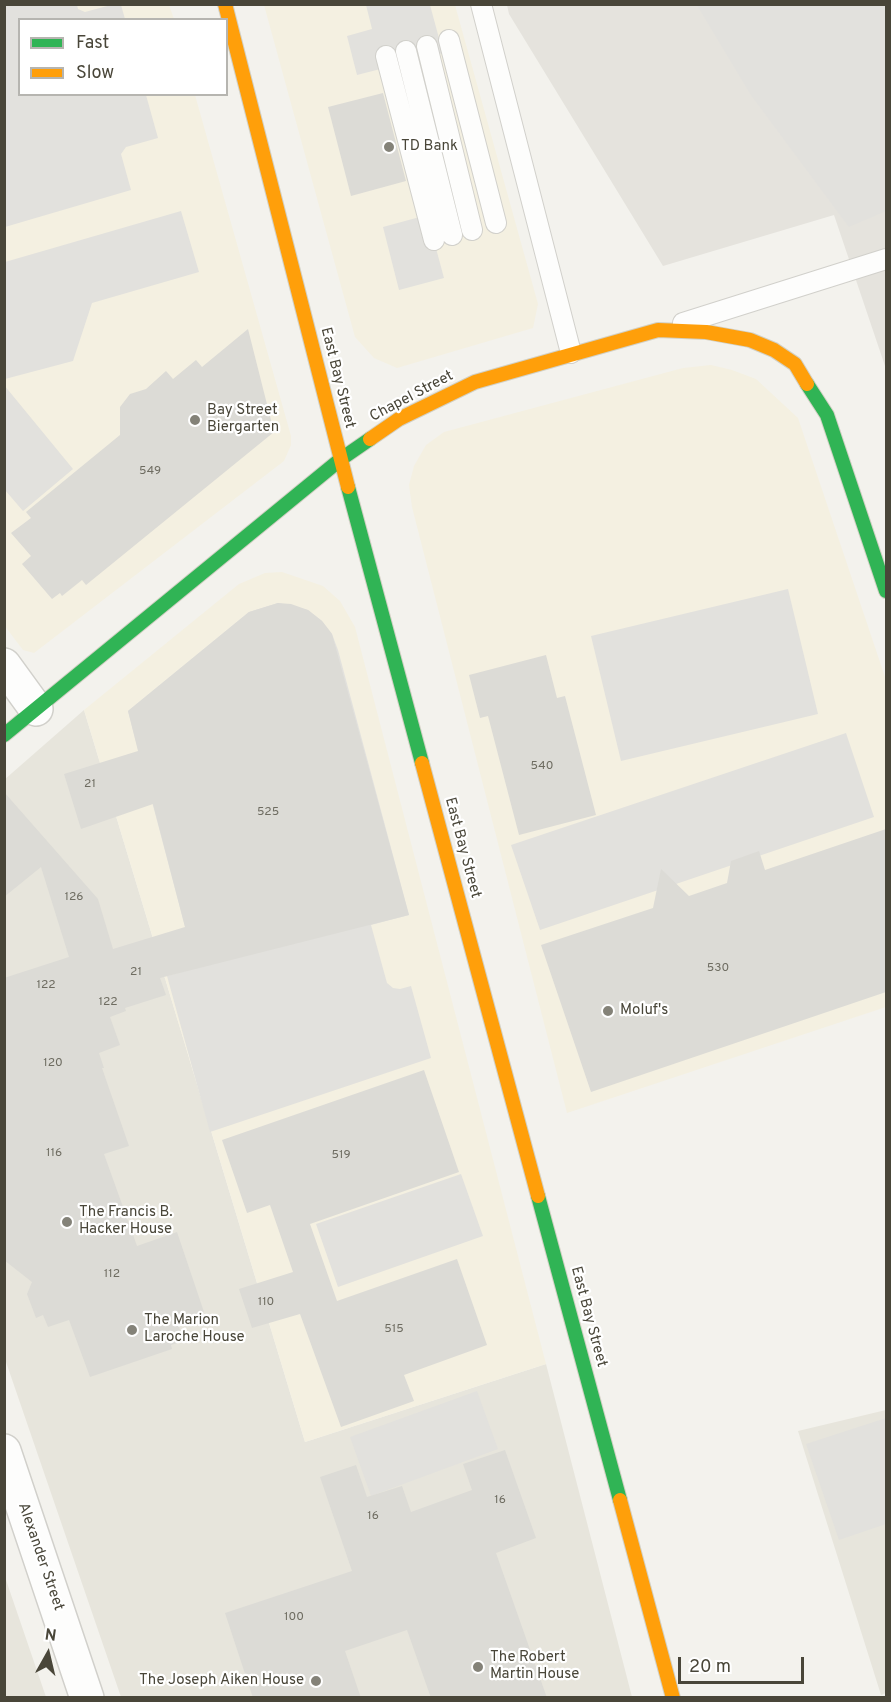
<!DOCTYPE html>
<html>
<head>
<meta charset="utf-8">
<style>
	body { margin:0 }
	#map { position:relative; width:891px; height:1702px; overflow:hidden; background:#f3f2ed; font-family:Overpass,sans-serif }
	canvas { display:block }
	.frame { position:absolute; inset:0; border:6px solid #494639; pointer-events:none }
	.legend { position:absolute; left:18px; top:18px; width:210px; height:78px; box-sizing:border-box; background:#fff; border:2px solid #b6b5b0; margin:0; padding:8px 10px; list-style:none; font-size:18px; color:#494639 }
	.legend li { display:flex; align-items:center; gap:12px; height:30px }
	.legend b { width:30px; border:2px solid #b6b5b0 }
	.north { position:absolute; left:18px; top:1624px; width:60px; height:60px; -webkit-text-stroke:4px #fff; paint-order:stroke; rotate:8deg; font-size:16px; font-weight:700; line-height:24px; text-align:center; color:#494639 }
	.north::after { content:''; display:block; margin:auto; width:21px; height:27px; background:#494639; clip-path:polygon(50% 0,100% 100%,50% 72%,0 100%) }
	.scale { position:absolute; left:678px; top:1657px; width:126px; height:27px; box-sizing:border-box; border:3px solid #494639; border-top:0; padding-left:8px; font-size:18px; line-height:21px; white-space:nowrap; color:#494639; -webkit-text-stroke:4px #fff; paint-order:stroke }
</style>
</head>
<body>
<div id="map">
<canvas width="891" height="1702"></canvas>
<div class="frame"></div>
<ul class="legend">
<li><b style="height:8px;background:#30b455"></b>Fast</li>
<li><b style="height:8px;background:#ff9f0a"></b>Slow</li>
</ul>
<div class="north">N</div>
<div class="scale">20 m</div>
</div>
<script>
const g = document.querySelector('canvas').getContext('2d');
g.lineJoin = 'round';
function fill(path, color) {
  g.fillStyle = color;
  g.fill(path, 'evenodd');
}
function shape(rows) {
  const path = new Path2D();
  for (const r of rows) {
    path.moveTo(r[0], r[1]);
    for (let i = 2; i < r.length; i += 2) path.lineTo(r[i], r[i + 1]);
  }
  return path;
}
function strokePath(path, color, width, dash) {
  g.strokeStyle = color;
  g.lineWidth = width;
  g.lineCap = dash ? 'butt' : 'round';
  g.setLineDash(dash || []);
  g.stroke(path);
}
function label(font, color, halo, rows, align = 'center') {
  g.font = font + ' Overpass,sans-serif';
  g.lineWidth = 4.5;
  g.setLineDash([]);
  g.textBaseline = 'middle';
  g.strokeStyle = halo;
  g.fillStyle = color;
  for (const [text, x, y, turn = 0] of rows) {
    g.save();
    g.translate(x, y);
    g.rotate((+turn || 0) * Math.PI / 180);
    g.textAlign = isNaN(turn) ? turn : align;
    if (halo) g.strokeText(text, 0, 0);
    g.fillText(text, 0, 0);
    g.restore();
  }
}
const residential = shape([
	[84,710,305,1442,546,1364,632,1697,121,1697,5,1359,4,780],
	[886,1410,886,1693,881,1695,798,1431],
	[4,1577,5,1577,46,1697,5,1697]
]);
const commercial = shape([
	[4,5,169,5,174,19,20,20,20,94,195,95,291,436,291,445,284,461,34,653,23,650,4,625],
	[264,5,455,5,538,304,533,328,397,368,374,358,355,337],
	[711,365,732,370,756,379,798,418,886,680,886,1007,567,1113,412,507,409,485,414,466,426,445,444,432,683,368],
	[282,572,323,586,340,601,355,627,546,1364,305,1442,84,710,239,584,265,573]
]);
const industrial = shape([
	[507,5,886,5,886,369,834,215,663,266,509,14]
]);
const parking = shape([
	[5,4,77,5,78,9,85,12,111,5,121,5,125,19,20,20,20,94,146,95,158,138,126,147,121,154,131,190,5,227],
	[366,5,430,5,443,53,357,75,347,36,372,29],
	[697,5,886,5,886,211,849,227,751,95],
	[181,211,199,272,92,303,73,361,5,379,5,262],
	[427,215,444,278,399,290,383,227],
	[4,385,73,469,23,511,5,490],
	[788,589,818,714,621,761,591,636],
	[278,603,308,610,322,621,332,634,338,650,409,915,371,925,387,983,393,988,400,989,411,986,431,1058,210,1132,167,976,196,968,128,711,249,612],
	[846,733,874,817,540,930,511,845],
	[461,1174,483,1236,338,1287,316,1224],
	[477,1391,498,1449,371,1496,350,1437],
	[886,1418,886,1524,839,1540,806,1444]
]);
const building = shape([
	[383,93,406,181,351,196,328,107],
	[248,329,274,432,86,585,82,580,62,596,60,593,52,599,22,564,31,556,11,533,31,518,26,512,120,435,120,407,130,394,146,389,166,371,173,379,196,360,202,367],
	[278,603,291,604,308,610,322,621,332,634,409,915,160,978,166,995,125,1008,126,1011,110,1017,120,1045,99,1053,104,1068,102,1068,129,1146,104,1154,137,1246,177,1232,204,1312,177,1322,184,1341,171,1345,172,1349,90,1377,69,1320,48,1327,43,1315,36,1318,27,1294,32,1282,4,1260,4,978,69,957,41,867,4,897,4,792,98,899,113,949,185,927,153,804,81,829,64,774,138,751,128,711,249,612],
	[546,655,557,698,565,696,596,815,519,835,488,716,480,718,469,675],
	[886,829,886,992,591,1092,541,945,653,908,661,869,689,896,727,883,731,861,759,851,765,870],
	[424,1070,459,1172,310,1224,337,1301,457,1259,487,1345,404,1375,414,1401,341,1427,300,1314,252,1328,239,1289,293,1272,270,1205,247,1213,222,1140],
	[505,1450,536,1538,496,1553,547,1698,431,1698,407,1630,345,1651,361,1698,253,1698,225,1613,352,1571,320,1477,356,1465,367,1497,402,1486,411,1512,472,1490,463,1464]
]);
const lane = shape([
	[481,4,571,353],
	[449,40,496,223],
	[427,46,472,230],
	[406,51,452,235],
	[386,56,434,240],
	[683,323,886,259]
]);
const street = shape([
	[4,665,36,709],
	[4,1451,87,1698]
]);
const fast = shape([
	[807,384,827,415,886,591],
	[348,487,422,763],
	[4,735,341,459,370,439],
	[538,1196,620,1500]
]);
const slow = shape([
	[225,4,348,487],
	[370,439,399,419,475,382,658,330,706,332,750,340,774,350,795,364,807,384],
	[422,763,538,1196],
	[620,1500,673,1698]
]);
const markers = [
	[389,147,6,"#848278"],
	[195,420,6,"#848278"],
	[608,1011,6,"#848278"],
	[67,1222,6,"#848278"],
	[132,1330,6,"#848278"],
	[478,1667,6,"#848278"],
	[316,1681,6,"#848278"]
];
const numberNames = [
	["549",150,472],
	["540",542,767],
	["21",90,785],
	["525",268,813],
	["126",74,898],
	["530",718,969],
	["21",136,973],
	["122",46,986],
	["122",108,1003],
	["120",53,1064],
	["116",54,1154],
	["519",341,1156],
	["112",112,1275],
	["110",266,1303],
	["515",394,1330],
	["16",500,1501],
	["16",373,1517],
	["100",294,1618]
];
const poiNames = [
	["TD Bank",401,147],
	["Bay Street",207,411],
	["Biergarten",207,428],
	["Moluf's",620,1011],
	["The Francis B.",79,1213],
	["Hacker House",79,1230],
	["The Marion",144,1321],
	["Laroche House",144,1338],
	["The Robert",490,1658],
	["Martin House",490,1675],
	["The Joseph Aiken House",304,1681,"right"]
];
const streetNames = [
	["East Bay Street",337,378,76],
	["Chapel Street",412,397,-28],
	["East Bay Street",462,848,75],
	["East Bay Street",588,1317,75],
	["Alexander Street",40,1557,71]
];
fill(residential, '#e7e5dc');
fill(commercial, '#f4f0e1');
fill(industrial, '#e5e3dd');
fill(parking, '#e2e1dd');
fill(building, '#dcdbd6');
strokePath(lane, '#d1d0cb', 22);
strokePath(street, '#d1d0cb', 36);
strokePath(fast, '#d2d0c4', 16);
strokePath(slow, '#d2d0c4', 16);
strokePath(lane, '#fdfdfc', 20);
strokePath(street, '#fdfdfc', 33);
strokePath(fast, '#30b455', 14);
strokePath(slow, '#ff9f0a', 14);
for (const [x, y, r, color] of markers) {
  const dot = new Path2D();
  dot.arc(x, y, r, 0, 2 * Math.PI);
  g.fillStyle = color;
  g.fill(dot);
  strokePath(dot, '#fff', 2);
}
label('12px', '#6e6c61', null, numberNames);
label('15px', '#494639', '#fff', poiNames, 'left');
label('15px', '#494639', '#fff', streetNames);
</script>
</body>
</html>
